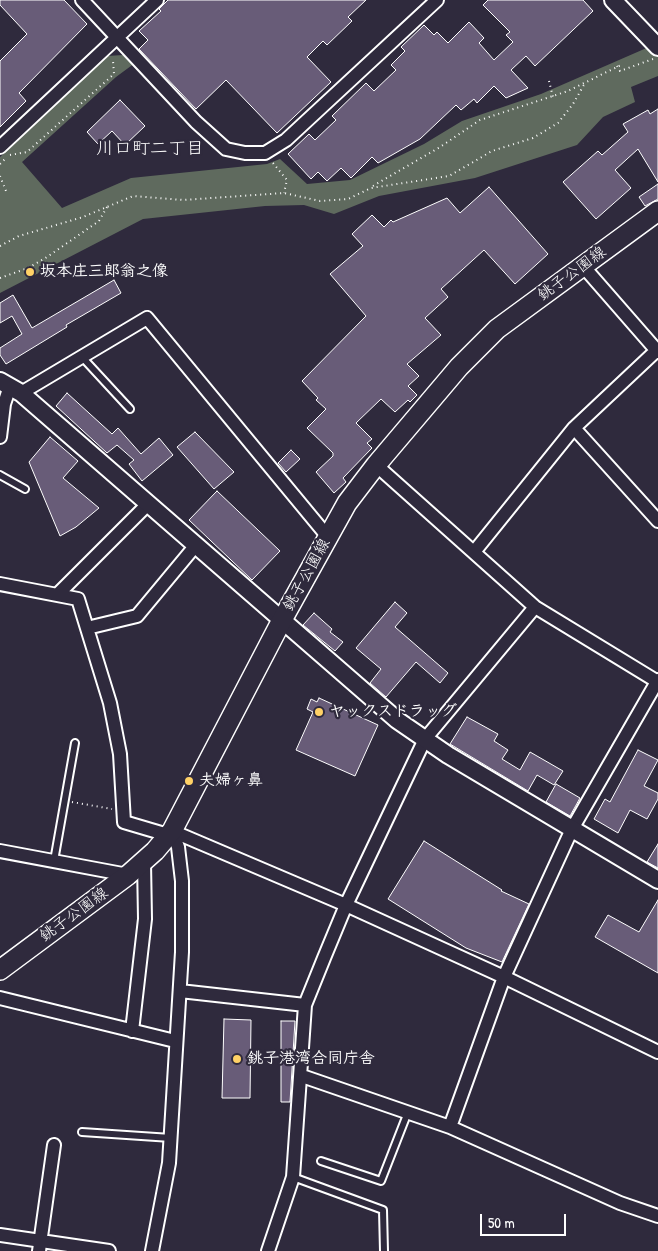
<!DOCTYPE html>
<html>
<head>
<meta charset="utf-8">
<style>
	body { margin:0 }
	#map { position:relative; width:658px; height:1251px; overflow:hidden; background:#2f2a3d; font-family:"Patrick Hand",sans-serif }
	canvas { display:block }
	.scale { position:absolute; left:480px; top:1214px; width:86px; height:22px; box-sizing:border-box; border:2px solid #fff; border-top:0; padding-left:6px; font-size:15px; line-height:18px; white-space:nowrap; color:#fff; -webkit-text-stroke:4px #2f2a3d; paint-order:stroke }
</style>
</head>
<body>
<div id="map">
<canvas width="658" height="1251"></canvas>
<div class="scale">50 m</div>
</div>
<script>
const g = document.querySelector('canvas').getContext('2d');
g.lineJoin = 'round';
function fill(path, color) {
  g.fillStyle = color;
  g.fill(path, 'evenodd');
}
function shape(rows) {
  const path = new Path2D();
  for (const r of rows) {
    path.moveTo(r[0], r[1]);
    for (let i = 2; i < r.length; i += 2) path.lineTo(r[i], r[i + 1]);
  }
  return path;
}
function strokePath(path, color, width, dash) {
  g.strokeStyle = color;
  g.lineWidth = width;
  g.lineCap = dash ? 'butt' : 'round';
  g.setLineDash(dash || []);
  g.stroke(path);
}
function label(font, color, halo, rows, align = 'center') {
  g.font = font + ' "Patrick Hand","Klee One",sans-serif';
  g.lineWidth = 4.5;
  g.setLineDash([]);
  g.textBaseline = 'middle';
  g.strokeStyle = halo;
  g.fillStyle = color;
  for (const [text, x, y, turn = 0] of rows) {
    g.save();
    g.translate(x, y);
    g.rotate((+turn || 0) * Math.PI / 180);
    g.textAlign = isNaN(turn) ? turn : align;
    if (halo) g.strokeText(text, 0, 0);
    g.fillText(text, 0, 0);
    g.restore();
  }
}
const green = shape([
	[658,43,658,76,631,87,635,102,603,117,577,145,475,178,379,196,334,214,304,205,265,206,143,219,0,293,0,157,107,56,123,55,135,63,116,77,22,162,62,208,131,178,267,164,280,159,307,184,350,180,424,144,462,121,541,94]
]);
const building = shape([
	[0,0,64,0,87,24,19,93,26,101,0,127,0,61,27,34,0,5,0,0],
	[168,0,366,0,348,17,352,21,327,45,323,41,307,57,331,82,277,133,226,80,196,109,139,49,148,40,139,31,161,11,159,9,168,0],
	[488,0,583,0,593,11,535,66,526,56,511,70,528,88,506,98,494,86,477,103,474,99,461,110,456,105,420,139,378,163,372,157,351,178,341,168,327,181,318,172,311,179,288,154,309,134,315,140,336,120,332,116,366,83,374,91,396,70,391,65,405,51,401,47,424,25,434,35,437,32,448,43,469,22,484,38,479,43,494,60,513,42,506,35,510,32,483,5,488,0],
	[120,100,145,126,125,145,112,131,98,144,87,132,120,100],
	[658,109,658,182,638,149,615,170,631,188,596,219,563,182,598,151,602,155,628,132,623,124,648,110,650,114,658,109],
	[658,184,658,199,645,206,639,197,658,184],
	[489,187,548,254,515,284,484,250,441,289,448,297,425,318,441,335,407,364,419,376,408,386,417,395,410,402,408,400,395,412,381,399,356,423,372,439,367,443,372,448,343,478,346,482,334,493,316,472,333,456,333,453,307,428,326,409,316,400,318,398,302,381,366,316,330,274,363,246,352,234,372,215,384,227,391,220,393,222,447,198,460,213,489,187],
	[114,280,121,293,66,325,67,327,6,364,0,355,0,348,22,334,12,316,0,323,0,303,13,295,32,328,114,280],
	[67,393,112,434,118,428,141,454,159,438,173,455,142,481,129,464,134,460,117,445,107,453,56,406,67,393],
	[195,432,234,472,214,489,177,447,195,432],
	[50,437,78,461,63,478,99,508,76,527,60,536,29,462,50,437],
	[291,450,300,459,286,472,278,463,291,450],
	[217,491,280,551,252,580,189,520,217,491],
	[395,602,407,613,395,627,448,673,440,683,416,662,386,697,370,683,381,669,356,648,395,602],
	[314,613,332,629,330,632,343,642,335,651,303,625,314,613],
	[319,698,378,725,355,776,296,750,313,712,307,709,311,699,317,702,319,698],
	[467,717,498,734,494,741,508,750,502,759,520,770,530,752,563,771,554,785,537,775,528,791,450,744,467,717],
	[638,750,658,760,644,786,658,793,658,799,647,819,630,810,618,833,594,819,605,799,610,802,638,750],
	[556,784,580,798,570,816,546,802,556,784],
	[424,841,502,890,501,891,529,904,502,962,466,948,388,899,424,841],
	[658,844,658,868,647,862,658,844],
	[658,900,658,973,595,937,608,915,639,932,658,900],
	[224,1019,251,1020,250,1098,222,1098,224,1019],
	[281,1021,295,1021,290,1102,281,1102,281,1021]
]);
const path = shape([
	[617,66,620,71,653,59],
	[549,81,553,97],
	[10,155,27,152,114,74,113,61],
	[273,163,287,180,284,193],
	[0,164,7,157],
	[0,176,6,191],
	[373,186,440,147,480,120,568,91,623,64],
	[0,246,19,236,83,217,133,196,183,200,284,193,320,201,348,199,371,188,449,176,492,151,533,138,558,123,573,104,585,83],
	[0,278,28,268,47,257,99,221,107,207],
	[72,802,112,809]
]);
const service = shape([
	[82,357,130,409],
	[0,475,25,489],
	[54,861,75,743],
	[82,1132,171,1138],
	[321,1161,381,1181,408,1112],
	[293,1177,383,1210,384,1251]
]);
const minor = shape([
	[82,0,196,122,226,149,245,153,265,153,286,140,437,0],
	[0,147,157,0],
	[583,266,658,352],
	[21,393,147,318,328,537],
	[574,428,658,521],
	[0,437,4,404,10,386],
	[376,465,535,607,658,682],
	[474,552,574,428,658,349],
	[0,584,78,599,110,703,120,754,124,822,168,835],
	[58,594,149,503],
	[87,628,137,616,196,545],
	[172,831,346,905,504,977,658,1052],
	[0,851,128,875],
	[180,991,305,1005],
	[0,998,175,1041],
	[132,1031,145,919,144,862],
	[302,1076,450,1127,620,1203,658,1216],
	[450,1127,504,977,572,829,658,680],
	[0,1235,109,1251],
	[39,1251,54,1145],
	[152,1251,169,1163,182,952,182,881,178,847,172,831],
	[268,1251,293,1177,305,1005,324,958,346,905,425,739,535,607]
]);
const tertiary = shape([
	[613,0,658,47],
	[0,381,21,393,397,720,448,755,658,880]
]);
const secondary = shape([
	[0,970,128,875,155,851,172,831,282,620,347,503,376,465,459,367,497,329,658,211]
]);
const markers = [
	[30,272,5,"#ffd166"],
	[319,712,5,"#ffd166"],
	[189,781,5,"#ffd166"],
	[237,1059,5,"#ffd166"]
];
const poiNames = [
	["坂本庄三郎翁之像",40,272],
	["ヤックスドラッグ",329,712],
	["夫婦ヶ鼻",199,781],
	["銚子港湾合同庁舎",247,1059]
];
const streetNames = [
	["銚子公園線",572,274,-36],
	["銚子公園線",307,575,-61],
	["銚子公園線",74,915,-36]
];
const neighbourhoodNames = [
	["川口町二丁目",150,149]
];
fill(green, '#5f6a5e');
fill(building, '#685c78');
strokePath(building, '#fff', 1);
strokePath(service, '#fff', 10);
strokePath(minor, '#fff', 16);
strokePath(tertiary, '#fff', 20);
strokePath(secondary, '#fff', 22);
strokePath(path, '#fff', 2, [1, 4]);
strokePath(service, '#2f2a3d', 6);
strokePath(minor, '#2f2a3d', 12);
strokePath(tertiary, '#2f2a3d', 16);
strokePath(secondary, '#2f2a3d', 19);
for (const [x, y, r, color] of markers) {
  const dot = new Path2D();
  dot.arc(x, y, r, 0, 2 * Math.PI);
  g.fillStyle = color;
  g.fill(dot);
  strokePath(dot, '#2f2a3d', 2);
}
label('bold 16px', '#fff', '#2f2a3d', poiNames, 'left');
label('16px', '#fff', '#2f2a3d', streetNames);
label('18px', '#fff', '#2f2a3d', neighbourhoodNames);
</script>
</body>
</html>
